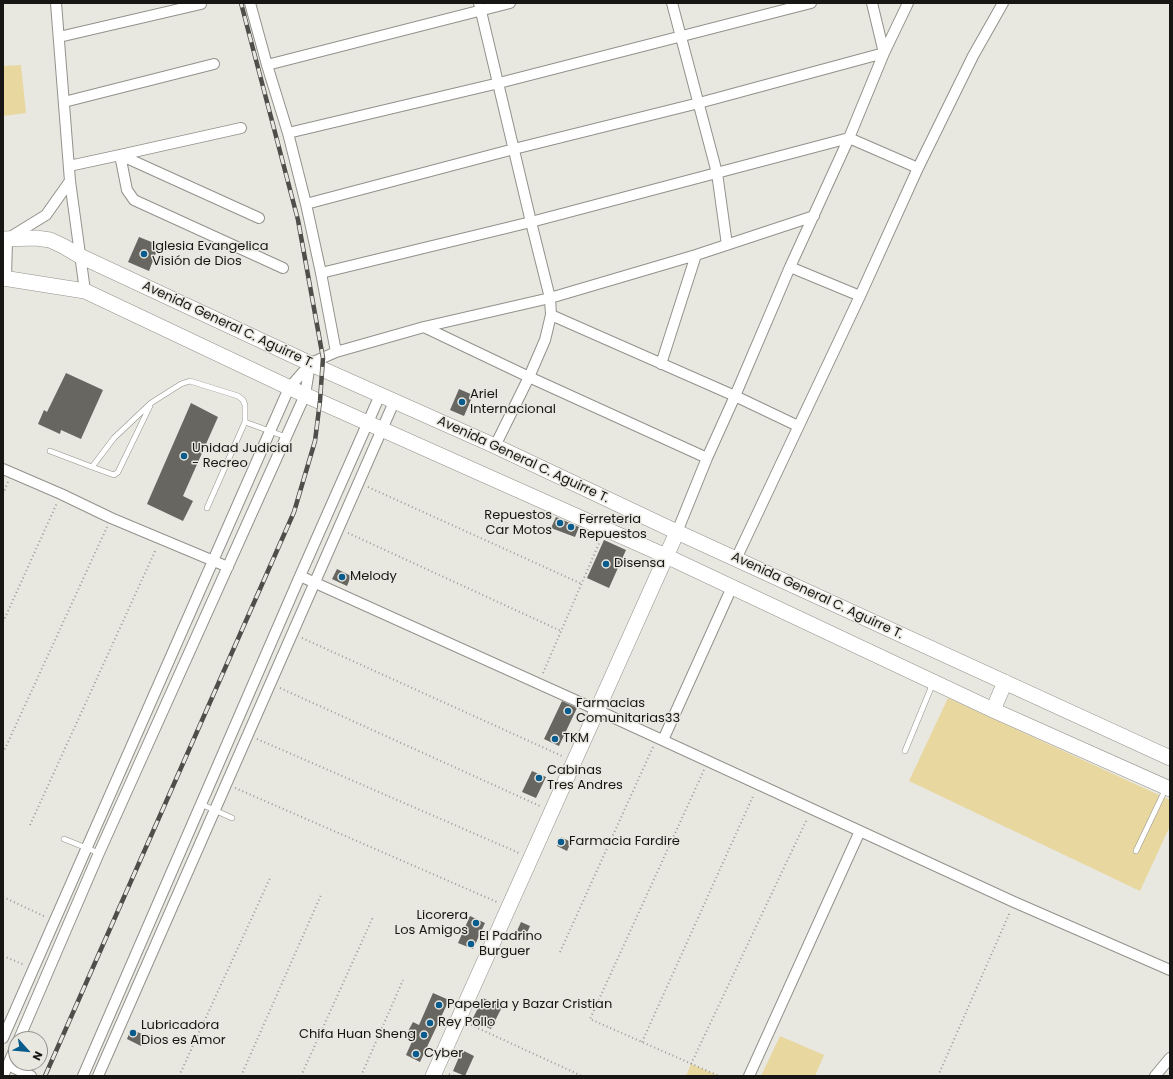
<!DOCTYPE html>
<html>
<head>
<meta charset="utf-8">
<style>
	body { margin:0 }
	#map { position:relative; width:1173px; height:1079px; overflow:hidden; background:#e8e7e0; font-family:Poppins,sans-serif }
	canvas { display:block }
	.frame { position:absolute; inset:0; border:4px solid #171614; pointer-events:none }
	.north { position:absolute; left:8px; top:1031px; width:40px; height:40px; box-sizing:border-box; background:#e8e7e0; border:1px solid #94938e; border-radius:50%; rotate:117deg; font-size:11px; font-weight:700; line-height:16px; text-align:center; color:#171614 }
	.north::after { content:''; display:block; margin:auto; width:14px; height:18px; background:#075b8d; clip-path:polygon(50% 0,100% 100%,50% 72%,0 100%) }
</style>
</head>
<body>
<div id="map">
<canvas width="1173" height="1079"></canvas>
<div class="frame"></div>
<div class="north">N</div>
</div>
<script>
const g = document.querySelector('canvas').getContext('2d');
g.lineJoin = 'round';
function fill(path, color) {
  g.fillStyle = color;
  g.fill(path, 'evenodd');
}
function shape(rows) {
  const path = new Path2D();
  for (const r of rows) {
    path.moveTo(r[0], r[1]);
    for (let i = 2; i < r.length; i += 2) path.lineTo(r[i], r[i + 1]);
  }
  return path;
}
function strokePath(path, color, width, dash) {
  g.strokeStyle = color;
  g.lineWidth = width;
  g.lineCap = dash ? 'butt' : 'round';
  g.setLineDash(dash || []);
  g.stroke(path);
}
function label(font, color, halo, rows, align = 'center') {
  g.font = font + ' Poppins,sans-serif';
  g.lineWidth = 3;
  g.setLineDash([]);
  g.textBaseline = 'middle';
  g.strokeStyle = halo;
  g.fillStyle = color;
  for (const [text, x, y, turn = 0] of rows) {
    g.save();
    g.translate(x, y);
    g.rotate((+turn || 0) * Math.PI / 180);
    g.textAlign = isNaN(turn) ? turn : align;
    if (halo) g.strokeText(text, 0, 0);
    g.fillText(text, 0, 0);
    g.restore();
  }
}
const green = shape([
	[21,65,26,113,3,116,3,66],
	[948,698,1170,800,1170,826,1140,891,909,781],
	[780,1036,824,1055,815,1076,761,1076],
	[691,1064,719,1076,686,1076]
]);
const building = shape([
	[139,237,159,245,149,271,128,262],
	[66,373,103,390,81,439,61,430,60,434,38,424,44,410,47,412],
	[459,389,473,395,464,416,450,410],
	[191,403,218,417,183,496,193,501,183,521,147,504],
	[556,517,579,527,575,537,551,528],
	[604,540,626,550,609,588,587,578],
	[337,569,351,576,347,586,332,579],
	[562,701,577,708,559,746,544,739],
	[532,771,546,777,536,798,522,792],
	[561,837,571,842,567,851,557,846],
	[470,916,485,923,473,949,458,943],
	[521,922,530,926,526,935,517,931],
	[433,993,449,1000,420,1062,406,1055,414,1037,407,1033,413,1022,419,1025],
	[483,998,502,1007,491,1029,472,1020],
	[131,1029,146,1036,141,1046,127,1039],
	[462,1050,474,1056,465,1076,453,1071]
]);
const path = shape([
	[368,487,582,584],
	[3,494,8,482],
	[348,533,561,631],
	[3,622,57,503],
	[302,638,562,756],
	[543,673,600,541],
	[280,688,540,806],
	[257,739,519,853],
	[3,753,107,527],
	[704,770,590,1019,719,1076],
	[235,788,497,902],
	[30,825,156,549],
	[3,897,46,917],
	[560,952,653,747],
	[3,956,25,965],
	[471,1025,582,1076],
	[642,1042,754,794],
	[691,1064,807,819],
	[449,1074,454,1076],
	[179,1076,271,876],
	[241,1076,321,895],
	[301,1076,373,917],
	[361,1076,403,980],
	[938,1076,1010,912]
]);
const lane = shape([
	[50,451,92,467,114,438,151,403,181,384,190,381,238,396,243,400,245,405,245,422,286,437],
	[92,467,114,475,118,472,150,406],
	[207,508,245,422],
	[905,751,933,683],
	[201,804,232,818],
	[64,839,99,853],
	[1136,851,1166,788]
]);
const street = shape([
	[56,3,70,181,85,291],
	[250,3,267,65,288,133,306,204,321,273,336,352],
	[479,3,531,222,550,298,551,315,545,340,529,377,495,446],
	[672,3,717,173,727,245],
	[59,37,201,4],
	[267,65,510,3],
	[64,102,214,64],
	[288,133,499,83,811,3],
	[120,155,127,190,134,200,283,268],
	[120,155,259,218],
	[69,166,120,155,241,128],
	[306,204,514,149,699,103,884,53,872,3],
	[790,267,860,296],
	[321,273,531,222,849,138,918,168],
	[6,278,7,239,46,215,70,181],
	[551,315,735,396,798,426],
	[424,327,529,377,707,458],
	[661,364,696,255],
	[3,469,61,494,111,518,228,567],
	[677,532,707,458,735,396,790,267,849,138,884,53,908,3],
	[736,559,860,296,918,168,973,56,1003,3],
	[300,576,597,710,1014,902,1170,970],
	[663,740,732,587],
	[3,1038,289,388,311,363,336,352,424,327,550,298,696,255,814,216],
	[19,1039,99,853,305,395,310,364],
	[3,1067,8,1065,31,1076],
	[3,1076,16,1046],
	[83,1076,300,576,380,395],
	[98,1076,394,402],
	[749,1076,860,831],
	[1155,1076,1170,1058]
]);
const secondary = shape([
	[3,239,36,238,50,240,63,246,80,256,322,369,495,446,677,532,1170,758],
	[3,278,85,291,305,395,666,556,993,710,1170,789],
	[993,710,1005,682],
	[433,1076,677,532]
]);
const rail = shape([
	[45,1076,294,512,315,441,320,401,323,358,298,220,241,3]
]);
const markers = [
	[144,254,4,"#075b8d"],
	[462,402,4,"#075b8d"],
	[184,456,4,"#075b8d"],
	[560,523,4,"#075b8d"],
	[571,527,4,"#075b8d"],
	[606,564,4,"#075b8d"],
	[342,577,4,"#075b8d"],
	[568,711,4,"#075b8d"],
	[555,739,4,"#075b8d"],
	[539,778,4,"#075b8d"],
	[561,842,4,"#075b8d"],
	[476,923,4,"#075b8d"],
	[471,944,4,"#075b8d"],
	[439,1005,4,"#075b8d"],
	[430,1023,4,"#075b8d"],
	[133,1033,4,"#075b8d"],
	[424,1035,4,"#075b8d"],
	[416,1054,4,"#075b8d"]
];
const poiNames = [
	["Iglesia Evangelica",152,247],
	["Visión de Dios",152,262],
	["Ariel",470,395],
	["Internacional",470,410],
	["Unidad Judicial",192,449],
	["- Recreo",192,464],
	["Repuestos",552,516,"right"],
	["Car Motos",552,531,"right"],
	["Ferreteria",579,520],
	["Repuestos",579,535],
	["Disensa",614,564],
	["Melody",350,577],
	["Farmacias",576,704],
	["Comunitarias33",576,719],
	["TKM",563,739],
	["Cabinas",547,771],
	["Tres Andres",547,786],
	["Farmacia Fardire",569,842],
	["Licorera",468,916,"right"],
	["Los Amigos",468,931,"right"],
	["El Padrino",479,937],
	["Burguer",479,952],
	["Papeleria y Bazar Cristian",447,1005],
	["Rey Pollo",438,1023],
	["Lubricadora",141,1026],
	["Dios es Amor",141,1041],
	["Chifa Huan Sheng",416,1035,"right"],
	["Cyber",424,1054]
];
const streetNames = [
	["Avenida General C. Aguirre T.",228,325,25],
	["Avenida General C. Aguirre T.",523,460,25],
	["Avenida General C. Aguirre T.",817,596,25]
];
fill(green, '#e8d8a0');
fill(building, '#676660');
strokePath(lane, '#92918b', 6);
strokePath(street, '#92918b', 12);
strokePath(secondary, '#92918b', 16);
strokePath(path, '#9c9b96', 2, [1, 3]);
strokePath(lane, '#fff', 5);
strokePath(street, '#fff', 10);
strokePath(secondary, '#fff', 15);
strokePath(rail, '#4f4e4a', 4.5);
strokePath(rail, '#e8e7e0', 3, [9]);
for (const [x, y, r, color] of markers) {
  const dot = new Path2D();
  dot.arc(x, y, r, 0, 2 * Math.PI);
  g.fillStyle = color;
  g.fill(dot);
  strokePath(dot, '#e8e7e0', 1.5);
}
label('13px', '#171614', '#e8e7e0', poiNames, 'left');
label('13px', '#171614', '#e8e7e0', streetNames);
</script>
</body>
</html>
